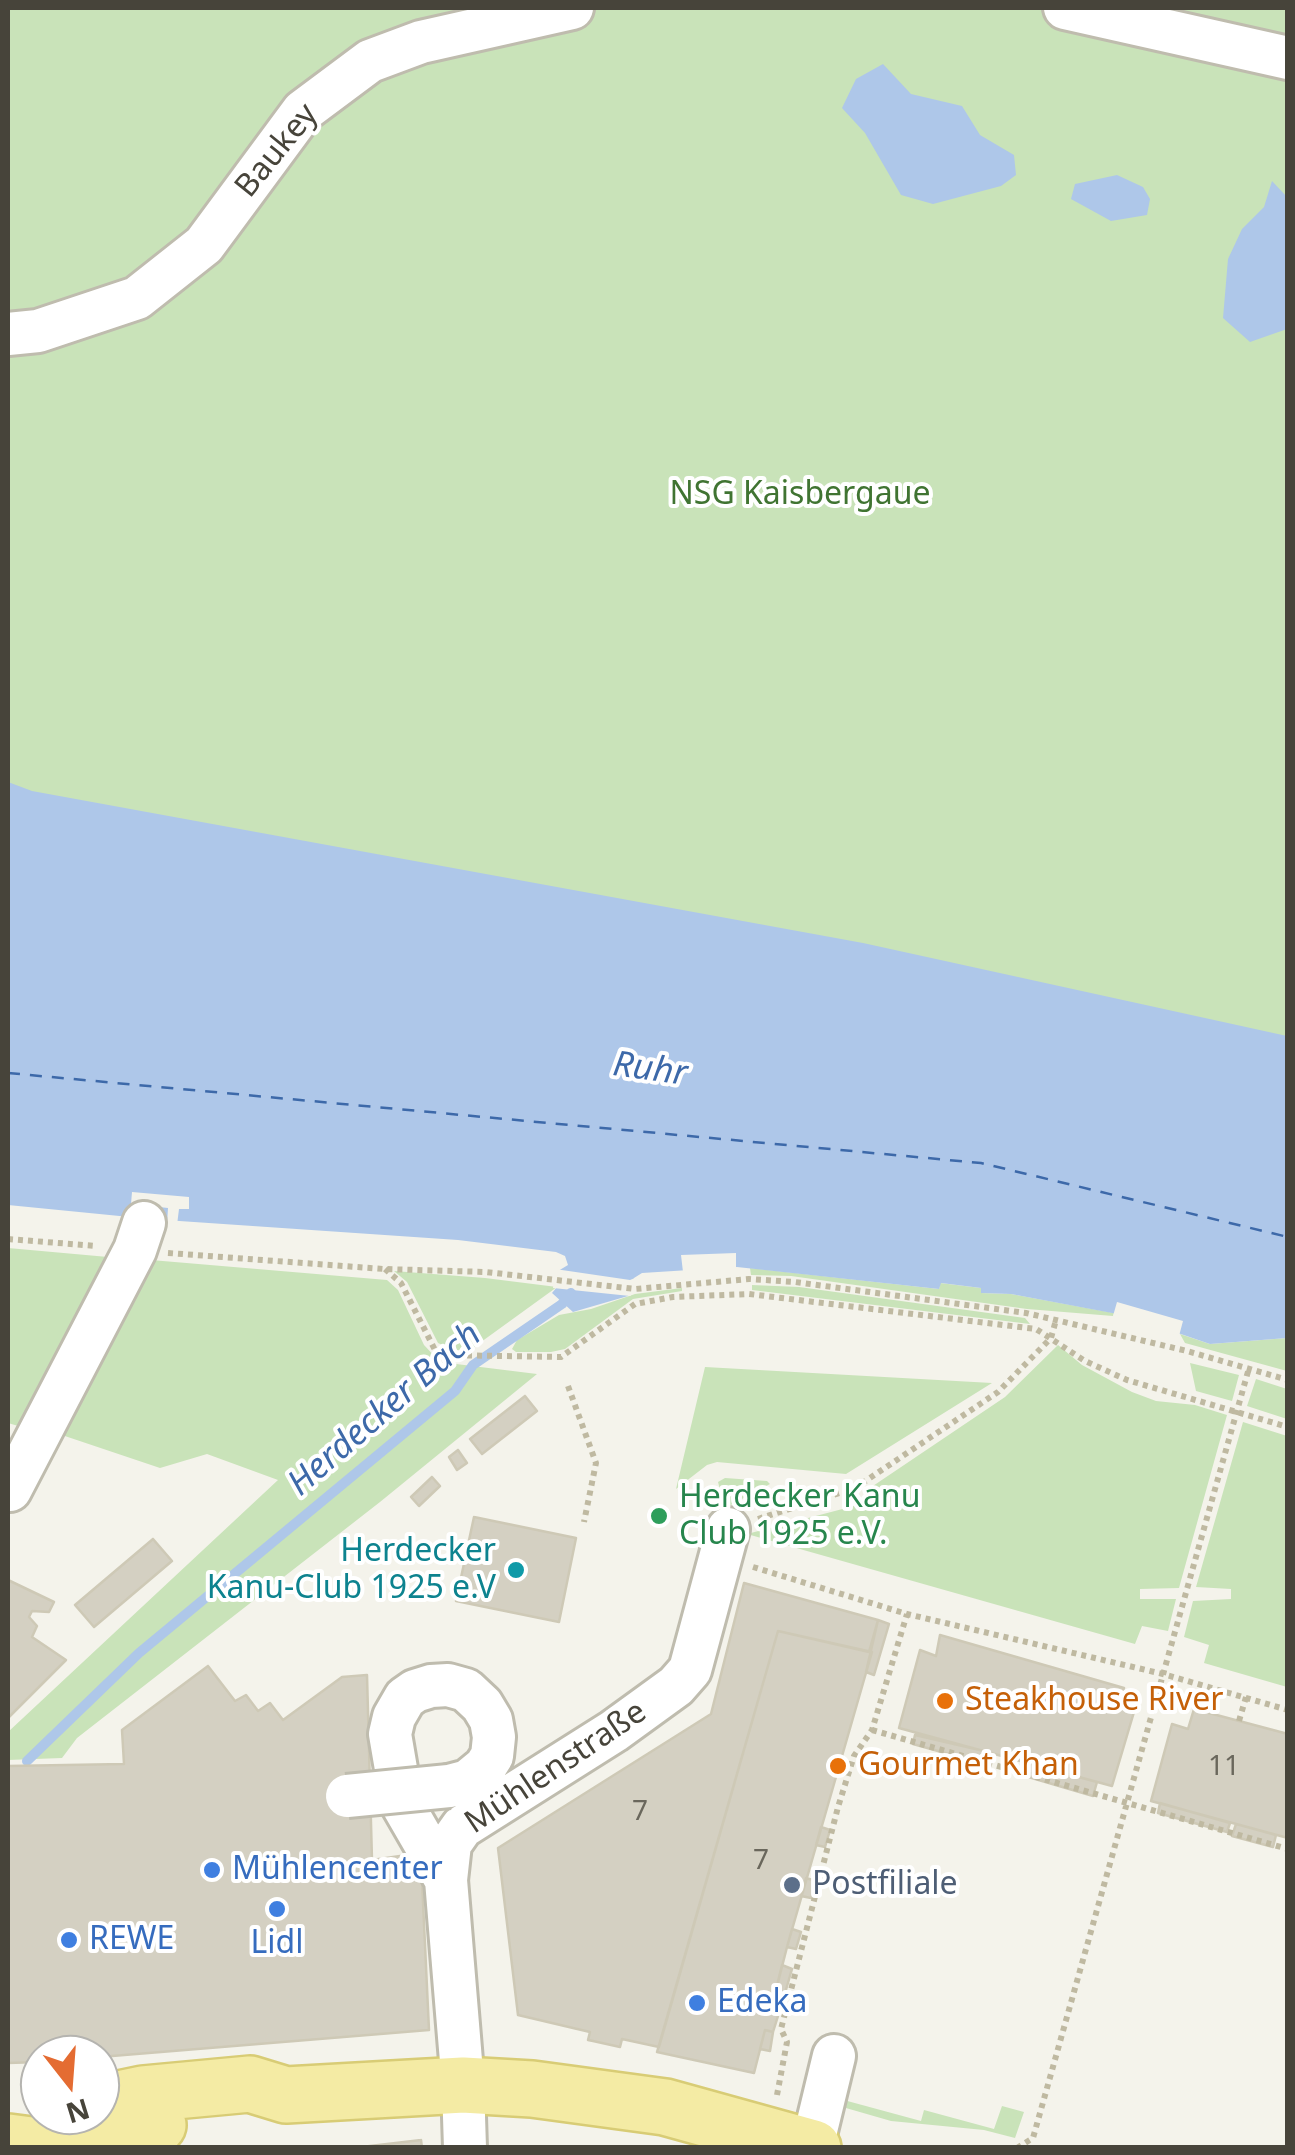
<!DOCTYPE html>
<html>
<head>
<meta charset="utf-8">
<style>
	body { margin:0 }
	#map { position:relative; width:1295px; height:2155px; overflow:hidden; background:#f4f3eb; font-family:"Noto Sans",sans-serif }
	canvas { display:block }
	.frame { position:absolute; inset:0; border:10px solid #47443a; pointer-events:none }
	.north { position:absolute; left:20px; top:2035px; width:100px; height:100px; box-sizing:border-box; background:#fff; border:2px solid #b5b4b0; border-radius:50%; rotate:163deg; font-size:28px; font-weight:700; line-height:40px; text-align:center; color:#47443a }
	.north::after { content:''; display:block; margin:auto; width:35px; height:45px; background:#e46c32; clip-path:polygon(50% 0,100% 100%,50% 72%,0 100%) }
</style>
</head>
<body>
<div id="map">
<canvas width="1295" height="2155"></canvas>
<div class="frame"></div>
<div class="north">N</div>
</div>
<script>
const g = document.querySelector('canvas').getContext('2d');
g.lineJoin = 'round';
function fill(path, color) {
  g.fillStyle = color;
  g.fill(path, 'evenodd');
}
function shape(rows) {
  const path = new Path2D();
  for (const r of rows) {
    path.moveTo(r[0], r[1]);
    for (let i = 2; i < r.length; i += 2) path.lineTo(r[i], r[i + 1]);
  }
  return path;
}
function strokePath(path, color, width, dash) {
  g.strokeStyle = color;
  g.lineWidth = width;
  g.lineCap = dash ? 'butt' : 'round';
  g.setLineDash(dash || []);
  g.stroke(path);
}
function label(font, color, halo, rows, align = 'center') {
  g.font = font + ' "Noto Sans",sans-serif';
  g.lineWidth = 8;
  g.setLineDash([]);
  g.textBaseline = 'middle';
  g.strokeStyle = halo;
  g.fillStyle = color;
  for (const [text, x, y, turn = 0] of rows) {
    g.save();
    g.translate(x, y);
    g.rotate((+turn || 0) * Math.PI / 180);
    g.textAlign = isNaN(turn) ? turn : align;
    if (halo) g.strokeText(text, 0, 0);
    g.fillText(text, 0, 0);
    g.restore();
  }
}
const green = shape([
	[8,8,490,8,388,41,178,250,103,292,8,321],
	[599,8,1287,8,1287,1067,415,936,8,785,8,354,78,338,325,115,360,92,396,73,428,61,548,33],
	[8,1248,108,1257,32,1430,8,1423],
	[151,1260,387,1280,398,1290,424,1345,440,1362,537,1374,380,1502,77,1738,62,1758,8,1760,8,1732,278,1480,207,1454,160,1468,47,1430],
	[750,1268,939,1289,940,1283,981,1288,981,1293,1011,1294,1114,1313,1113,1316,1027,1309,791,1276,751,1275],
	[394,1271,485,1278,557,1287,470,1350,454,1350,438,1343,407,1282],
	[752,1285,799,1287,1025,1318,1030,1324,752,1290],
	[682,1288,682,1291,633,1299,565,1349,551,1352,516,1352,512,1349,517,1340,559,1315,591,1309,635,1294],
	[1180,1334,1210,1344,1287,1338,1287,1371,1185,1343],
	[1058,1345,1082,1365,1132,1392,1156,1401,1195,1405,1227,1415,1179,1588,1140,1589,1140,1599,1176,1599,1168,1631,1142,1626,1135,1644,747,1534,873,1501,871,1494,864,1492,1005,1397],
	[1190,1363,1239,1375,1232,1401,1196,1391],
	[705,1367,992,1383,846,1474,717,1462,707,1465,676,1489],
	[1256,1379,1287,1389,1287,1419,1247,1406],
	[1243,1422,1287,1436,1287,1687,1204,1663,1209,1645,1184,1637,1193,1601,1231,1599,1231,1589,1196,1587],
	[725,1478,767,1481,770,1484,725,1508,718,1482],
	[840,2099,921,2121,924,2110,994,2129,1002,2106,1024,2112,1015,2138,984,2130,891,2121,839,2106]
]);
const water = shape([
	[883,64,911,94,962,106,980,135,1014,155,1016,175,1001,186,933,204,901,195,865,133,842,108,856,79],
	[1117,175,1143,187,1150,199,1147,215,1111,221,1071,199,1075,184],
	[1272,181,1287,197,1287,329,1250,342,1223,318,1228,259,1242,229,1264,207],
	[8,782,32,791,863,943,1287,1036,1287,1338,1210,1344,1128,1316,1011,1294,981,1293,981,1288,941,1283,939,1289,737,1267,642,1273,634,1278,628,1296,573,1312,552,1293,557,1287,558,1271,568,1265,565,1256,556,1252,458,1240,150,1219,8,1205]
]);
const pier = shape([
	[132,1192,189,1197,189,1209,179,1209,177,1225,167,1224,168,1208,131,1204],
	[736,1253,736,1270,683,1272,681,1255],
	[555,1269,630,1280,635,1278,635,1292,630,1296,553,1288],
	[1117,1302,1183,1321,1179,1336,1113,1316]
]);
const stream = shape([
	[27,1761,139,1653,455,1391,473,1365,562,1304,571,1293]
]);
const ferry = shape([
	[8,1073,981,1163,1288,1237]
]);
const building = shape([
	[525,1396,537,1411,482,1454,470,1439,525,1396],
	[458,1450,467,1463,457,1470,449,1457,458,1450],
	[432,1477,440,1486,419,1506,411,1497,432,1477],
	[474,1517,576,1538,559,1622,456,1601,474,1517],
	[153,1539,172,1561,94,1627,75,1605,153,1539],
	[8,1580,54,1602,49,1612,32,1611,29,1617,37,1626,32,1637,66,1660,8,1718,8,1580],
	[744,1583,878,1620,869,1652,778,1631,659,2047,622,2039,620,2047,593,2041,588,2040,590,2032,518,2015,498,1848,711,1714,744,1583],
	[878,1620,889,1624,874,1675,866,1672,878,1620],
	[778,1631,872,1652,787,1947,774,1998,783,2000,773,2032,765,2030,754,2073,657,2052,778,1631],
	[940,1635,1124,1688,1119,1708,1134,1712,1112,1786,899,1728,920,1650,936,1656,940,1635],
	[208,1666,235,1701,246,1695,258,1711,270,1703,283,1720,342,1677,367,1675,372,1860,407,1855,422,1881,429,2030,100,2057,40,2055,40,2062,8,2063,8,1766,124,1764,122,1730,208,1666],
	[1194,1709,1288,1734,1288,1838,1151,1801,1172,1724,1188,1729,1194,1709],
	[915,1735,984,1751,981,1763,913,1744,915,1735],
	[1027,1763,1097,1782,1093,1796,1025,1776,1027,1763],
	[1160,1803,1230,1823,1227,1832,1158,1813,1160,1803],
	[1236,1824,1276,1835,1273,1847,1232,1836,1236,1824],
	[821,1827,830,1830,825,1847,816,1845,821,1827],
	[806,1878,816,1881,811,1898,801,1896,806,1878],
	[792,1929,801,1932,796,1949,787,1947,792,1929],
	[782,1965,792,1969,783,2000,774,1998,782,1965],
	[765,2030,773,2032,770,2051,760,2049,765,2030],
	[421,2140,422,2148,353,2148,421,2140]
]);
const path = shape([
	[8,1239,96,1246],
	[168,1253,384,1269,486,1272,635,1289,749,1279,795,1282,1026,1313,1187,1351,1288,1380],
	[385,1269,401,1283,435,1350,442,1355,561,1357,635,1304,673,1297,749,1294,1036,1329,1085,1361,1127,1380,1288,1427],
	[568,1386,596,1463,584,1522],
	[758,1519,855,1488,998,1392,1051,1338,1056,1320],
	[753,1567,907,1614,1163,1674,1288,1710],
	[1239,1721,1246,1697],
	[872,1730,1288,1849],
	[777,2095,787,2042,781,2029,838,1807,854,1756,872,1730,907,1614],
	[1017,2148,1033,2138,1249,1368]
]);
const minor = shape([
	[1065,8,1288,58],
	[8,334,38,331,137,298,204,245,303,111,370,61,421,42,572,8],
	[8,1489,10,1490,135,1250,144,1223],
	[446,1880,402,1804,390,1734,394,1717,405,1698,415,1691,431,1686,448,1685,466,1690,482,1705,491,1720,494,1737,492,1756,485,1767,468,1781,449,1786],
	[812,2147,834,2056],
	[465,2148,463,2085,446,1880,450,1844,462,1827,614,1731,676,1686,690,1670,728,1529]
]);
const major = shape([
	[100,2103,143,2094,250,2084,286,2095,463,2085,532,2089,665,2107,813,2148],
	[8,2142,31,2145,71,2141,158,2125]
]);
const minorBridge = shape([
	[347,1796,449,1786]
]);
const markers = [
	[659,1516,10,"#2e9e5b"],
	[516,1570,10,"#0f9aa8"],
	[945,1701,10,"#e8710a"],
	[838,1766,10,"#e8710a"],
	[212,1870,10,"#3f7fe0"],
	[792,1885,10,"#5c6f8a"],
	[277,1909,10,"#3f7fe0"],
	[69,1940,10,"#3f7fe0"],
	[697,2003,10,"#3f7fe0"]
];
const numberNames = [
	["11",1224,1767],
	["7",640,1812],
	["7",761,1861]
];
const streetNames = [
	["Baukey",277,151,-51],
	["Mühlenstraße",556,1768,-34]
];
const parkNames = [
	["NSG Kaisbergaue",800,495]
];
const leisureNames = [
	["Herdecker Kanu",679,1498],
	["Club 1925 e.V.",679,1535]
];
const cultureNames = [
	["Herdecker",496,1552],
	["Kanu-Club 1925 e.V",496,1589]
];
const foodNames = [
	["Steakhouse River",965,1701],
	["Gourmet Khan",858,1766]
];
const shopNames = [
	["Mühlencenter",232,1870],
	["REWE",89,1940],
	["Lidl",277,1944,"center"],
	["Edeka",717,2003]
];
const serviceNames = [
	["Postfiliale",812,1885]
];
const waterNames = [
	["Ruhr",650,1070,8],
	["Herdecker Bach",385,1410,-41]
];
fill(green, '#c9e3b9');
fill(water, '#aec7e9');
fill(pier, '#f4f3eb');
strokePath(stream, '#aec7e9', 10);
strokePath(ferry, '#3d69a9', 2.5, [12, 10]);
fill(building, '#d4d0c2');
strokePath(building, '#cec9b6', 2.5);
strokePath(minor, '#bfbcae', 48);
strokePath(major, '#d8cc75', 60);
strokePath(path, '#bfb9a1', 6, [5, 5]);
strokePath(minor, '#fff', 42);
strokePath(major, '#f4eba4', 55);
strokePath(minorBridge, '#bfbcae', 48, []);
strokePath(minorBridge, '#fff', 42);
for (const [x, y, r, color] of markers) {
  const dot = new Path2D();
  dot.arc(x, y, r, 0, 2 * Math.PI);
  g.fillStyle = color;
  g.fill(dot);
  strokePath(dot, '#fff', 4);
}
label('28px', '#6a675c', null, numberNames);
label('32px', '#47443a', '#fff', streetNames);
label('32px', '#407432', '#fff', parkNames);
label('32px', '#27864d', '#fff', leisureNames, 'left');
label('32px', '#0d838f', '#fff', cultureNames, 'right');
label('32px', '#c56008', '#fff', foodNames, 'left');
label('32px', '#366cbe', '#fff', shopNames, 'left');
label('32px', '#4e5e75', '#fff', serviceNames, 'left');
label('italic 35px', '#3d69a9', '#fff', waterNames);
</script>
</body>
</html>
